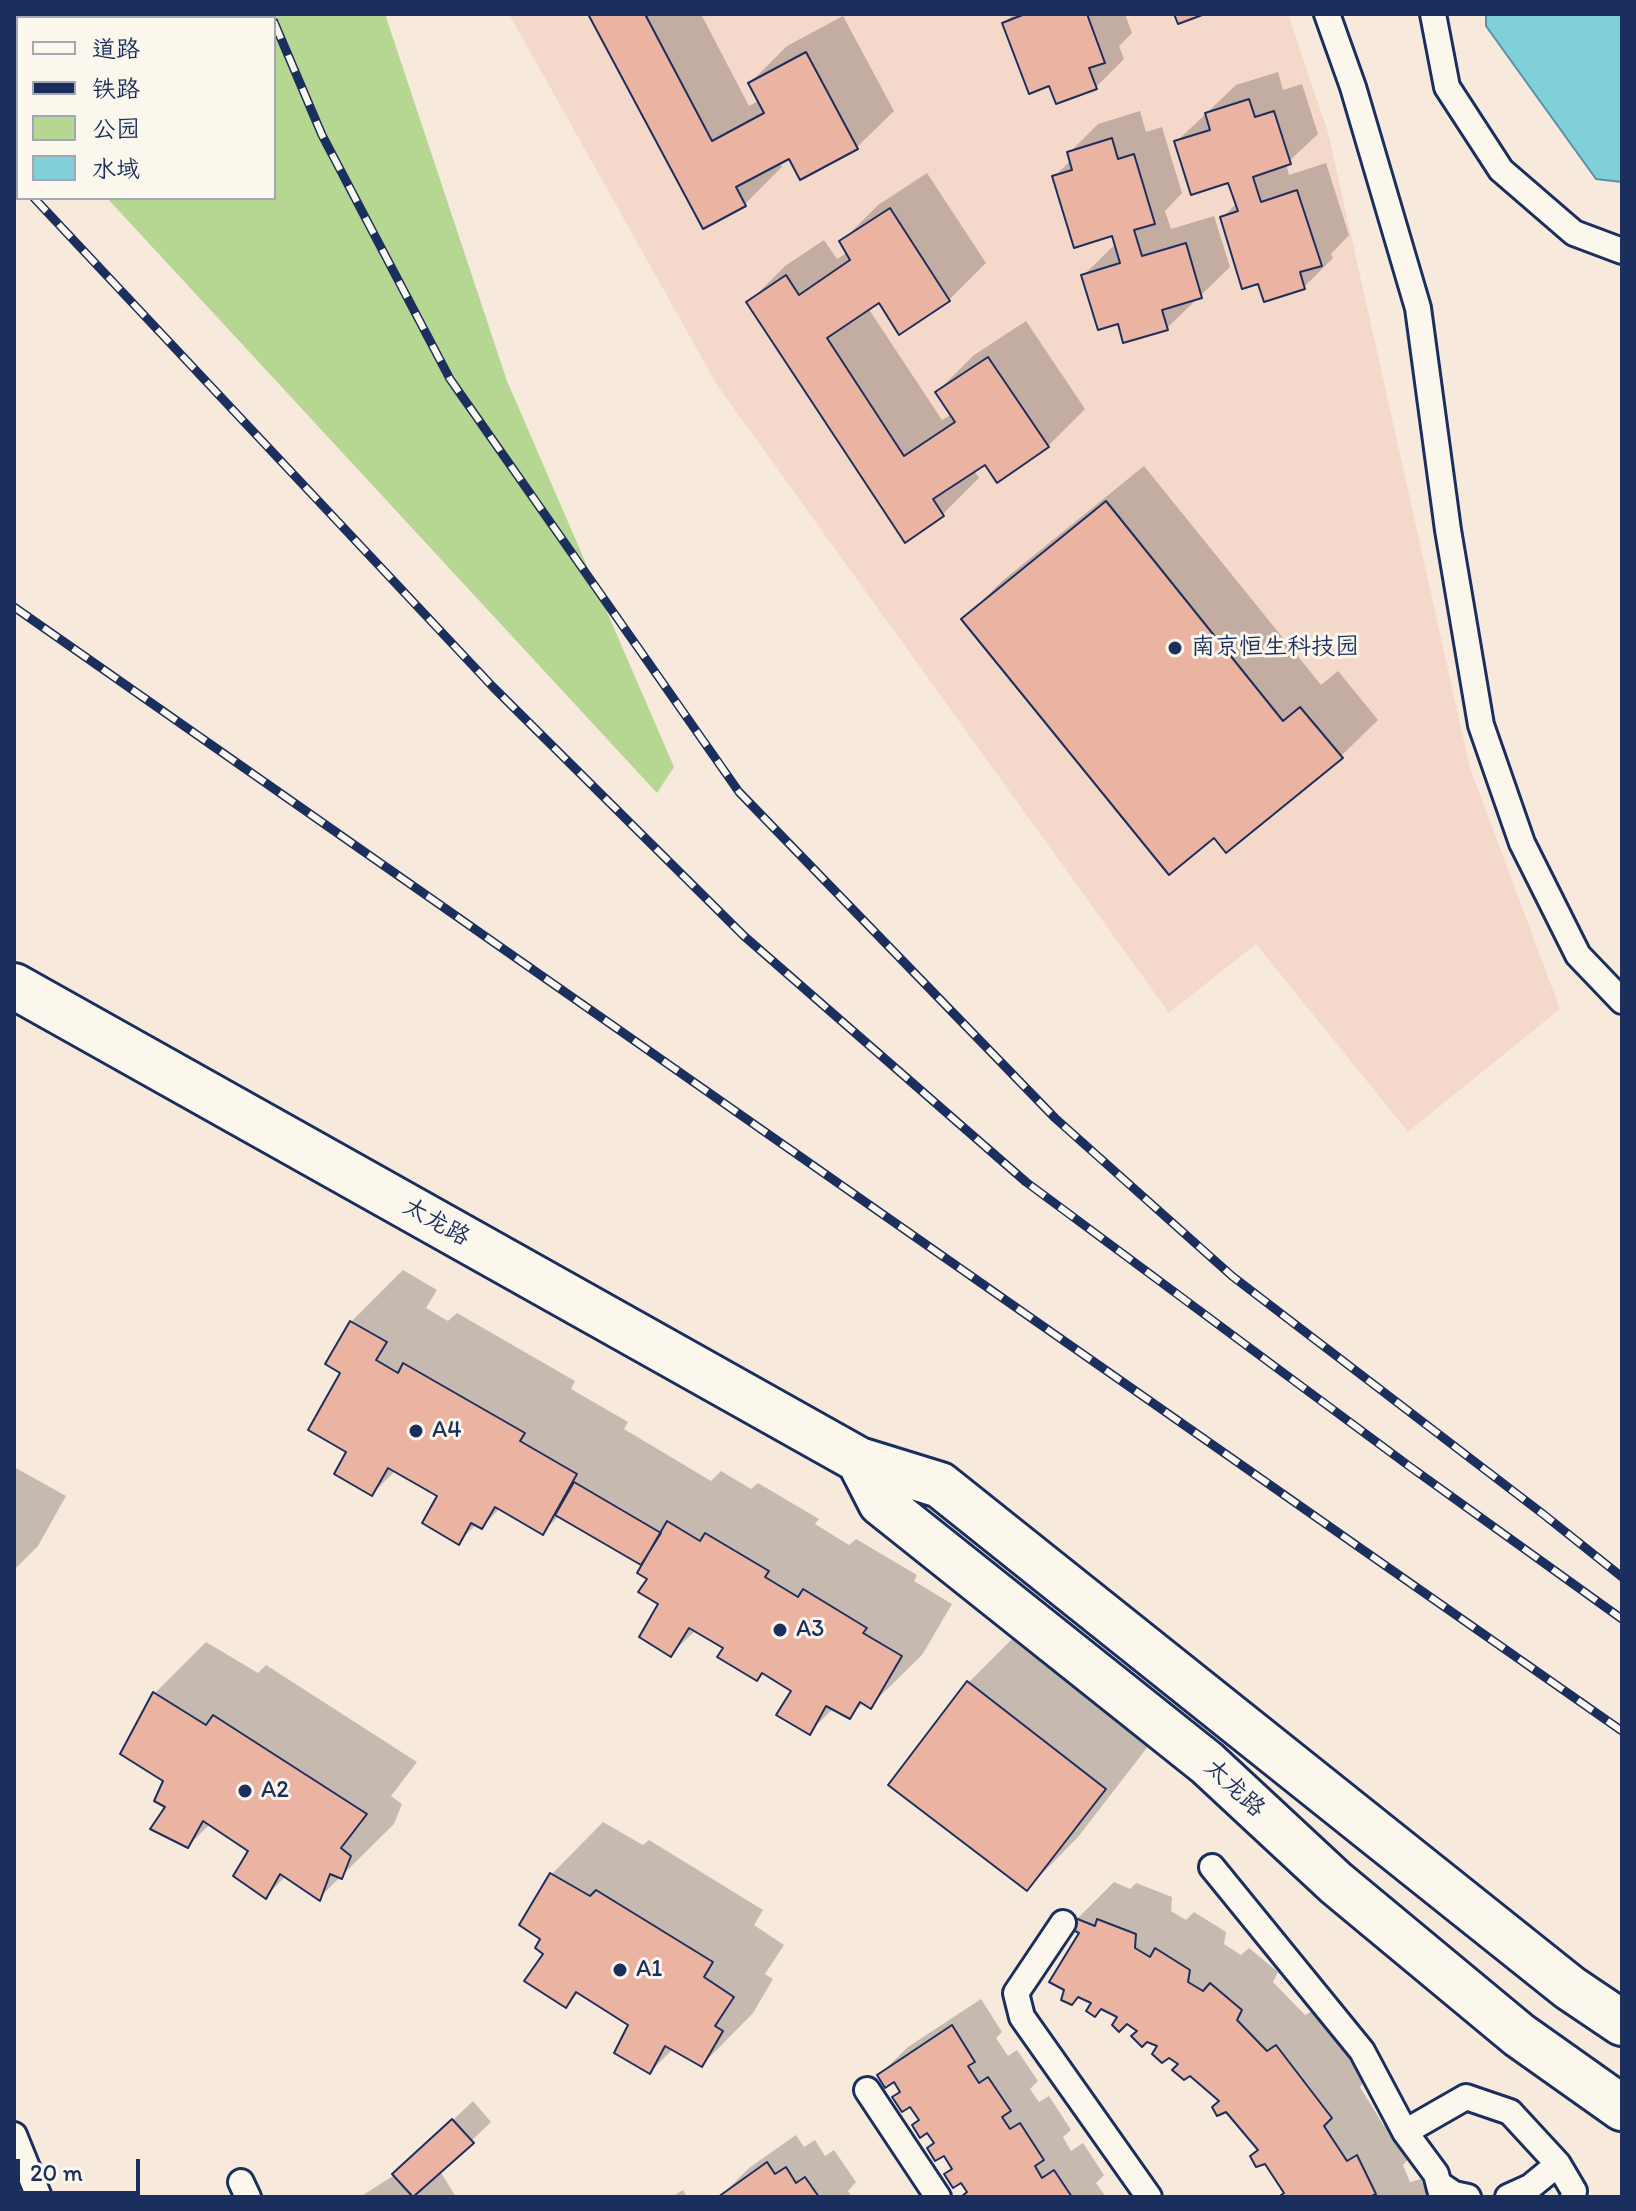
<!DOCTYPE html>
<html>
<head>
<meta charset="utf-8">
<style>
	body { margin:0 }
	#map { position:relative; width:1636px; height:2211px; overflow:hidden; background:#f8e9dd; font-family:Itim,"LXGW WenKai TC",sans-serif }
	canvas { display:block }
	.frame { position:absolute; inset:0; border:16px solid #1b2f5e; pointer-events:none }
	.legend { position:absolute; left:16px; top:16px; width:260px; height:184px; box-sizing:border-box; background:#fbf7ec; border:2px solid #a1a7b3; margin:0; padding:10px 14px; list-style:none; font-size:24px; color:#1b2f5e }
	.legend li { display:flex; align-items:center; gap:16px; height:40px }
	.legend b { width:40px; border:2px solid #a1a7b3 }
	.scale { position:absolute; left:16px; top:2159px; width:124px; height:36px; box-sizing:border-box; border:4px solid #1b2f5e; border-top:0; padding-left:10px; font-size:24px; line-height:28px; white-space:nowrap; color:#1b2f5e; -webkit-text-stroke:6px #fbf7ec; paint-order:stroke }
</style>
</head>
<body>
<div id="map">
<canvas width="1636" height="2211"></canvas>
<div class="frame"></div>
<ul class="legend">
<li><b style="height:10px;background:#fbf7ec"></b>道路</li>
<li><b style="height:10px;background:#1b2f5e"></b>铁路</li>
<li><b style="height:22px;background:#b5d791"></b>公园</li>
<li><b style="height:22px;background:#7fd0d9"></b>水域</li>
</ul>
<div class="scale">20 m</div>
</div>
<script>
const g = document.querySelector('canvas').getContext('2d');
g.lineJoin = 'round';
function fill(path, color) {
  g.fillStyle = color;
  g.fill(path, 'evenodd');
}
function shape(rows) {
  const path = new Path2D();
  for (const r of rows) {
    path.moveTo(r[0], r[1]);
    for (let i = 2; i < r.length; i += 2) path.lineTo(r[i], r[i + 1]);
  }
  return path;
}
function strokePath(path, color, width, dash) {
  g.strokeStyle = color;
  g.lineWidth = width;
  g.lineCap = dash ? 'butt' : 'round';
  g.setLineDash(dash || []);
  g.stroke(path);
}
function label(font, color, halo, rows, align = 'center') {
  g.font = font + ' Itim,"LXGW WenKai TC",sans-serif';
  g.lineWidth = 6;
  g.setLineDash([]);
  g.textBaseline = 'middle';
  g.strokeStyle = halo;
  g.fillStyle = color;
  for (const [text, x, y, turn = 0] of rows) {
    g.save();
    g.translate(x, y);
    g.rotate((+turn || 0) * Math.PI / 180);
    g.textAlign = isNaN(turn) ? turn : align;
    if (halo) g.strokeText(text, 0, 0);
    g.fillText(text, 0, 0);
    g.restore();
  }
}
const built = shape([
	[509,14,1288,14,1328,132,1470,768,1560,1009,1408,1132,1256,944,1169,1013,717,385]
]);
const green = shape([
	[14,14,385,14,507,381,674,767,657,793,107,198,274,198,274,18,18,18,18,102,14,98]
]);
const water = shape([
	[1486,14,1622,14,1622,182,1596,179,1486,26,1486,14]
]);
const shadow = shape([
	[590,14,701,14,749,106,760,100,750,83,787,46,843,16,894,111,856,148,790,157,779,162,782,167,745,204,704,226],
	[1014,14,1125,14,1132,33,1119,46,1124,59,1096,87,1050,83,1004,23],
	[1278,72,1283,90,1302,84,1318,134,1286,164,1289,175,1326,163,1349,235,1331,254,1333,258,1304,287,1259,281,1222,218,1237,203,1230,180,1176,142,1236,85],
	[1140,111,1146,132,1162,127,1182,193,1165,211,1171,229,1214,216,1230,267,1167,328,1119,322,1084,275,1112,247,1117,245,1114,234,1055,176,1071,160,1070,152,1098,124],
	[927,173,986,263,949,300,900,332,879,300,868,308,942,420,952,414,937,392,974,355,1026,321,1085,409,1048,446,985,463,974,470,979,478,942,515,748,303,785,266,824,240,837,259,848,252,841,242,878,205],
	[1144,466,1321,685,1338,671,1378,720,1341,756,1214,836,964,619,1001,582],
	[403,1270,437,1290,426,1308,448,1321,457,1313,575,1381,571,1389,628,1422,624,1429,711,1481,721,1471,751,1489,758,1483,819,1519,815,1524,849,1545,856,1539,917,1575,914,1581,952,1604,922,1655,870,1706,864,1702,849,1717,834,1708,809,1732,794,1690,763,1672,757,1678,726,1647,696,1630,671,1654,661,1604,644,1565,560,1515,542,1533,500,1508,482,1527,477,1524,458,1542,440,1495,396,1470,372,1494,349,1452,343,1372,351,1322],
	[14,1467,66,1496,38,1546,14,1570],
	[1020,1631,1156,1736,1078,1837,1027,1889,968,1683],
	[206,1642,258,1673,266,1665,417,1762,391,1796,402,1804,394,1824,319,1898,286,1876,265,1897,250,1850,210,1824,188,1846,167,1806,155,1693],
	[603,1822,643,1845,649,1840,763,1910,754,1925,784,1945,765,1974,773,1979,753,2013,702,2065,674,2048,650,2072,631,2024,580,1991,566,2005,543,1938,552,1874],
	[1114,1882,1130,1889,1136,1883,1172,1897,1171,1911,1186,1920,1194,1912,1226,1932,1224,1944,1241,1955,1249,1948,1278,1972,1273,1982,1305,2015,1314,2010,1367,2079,1360,2087,1384,2126,1395,2119,1412,2155,1403,2165,1410,2182,1421,2179,1428,2197,1280,2197,1286,2191,1259,2149,1222,2100,1160,2045,1120,2016,1094,2002,1077,1919],
	[981,1999,1002,2032,996,2038,1008,2056,1017,2050,1038,2081,1030,2089,1039,2102,1049,2096,1071,2130,1063,2137,1071,2151,1083,2143,1104,2175,1096,2183,1106,2197,964,2197,969,2192,962,2180,947,2174,954,2167,911,2104,894,2097,901,2090,894,2079,879,2075,908,2047],
	[473,2101,491,2122,440,2171,456,2197,360,2197,396,2174],
	[796,2135,804,2147,815,2140,825,2156,834,2150,856,2182,848,2191,852,2197,720,2197,749,2168],
	[683,2190,687,2197,672,2197]
]);
const building = shape([
	[588,14,650,14,646,16,712,141,764,113,748,83,806,52,858,149,800,180,789,159,736,187,746,206,703,229,588,14],
	[1025,14,1087,14,1105,63,1089,68,1097,89,1056,104,1049,86,1029,94,1002,23,1025,14],
	[1174,14,1205,14,1178,24,1174,14],
	[1249,99,1255,117,1274,111,1291,164,1253,177,1261,202,1297,190,1322,266,1300,272,1305,289,1264,302,1258,284,1242,289,1220,217,1238,211,1228,183,1191,195,1174,141,1210,130,1205,113,1249,99],
	[1112,138,1118,159,1134,154,1155,224,1134,230,1142,256,1186,243,1202,298,1162,310,1168,330,1123,343,1118,324,1098,330,1081,275,1120,263,1112,236,1074,248,1052,176,1072,170,1067,152,1112,138],
	[890,208,950,301,899,335,879,303,827,338,904,456,955,422,935,392,988,357,1049,447,997,483,985,465,933,499,944,516,905,543,746,302,786,275,799,295,850,260,839,241,890,208],
	[1106,501,1283,721,1300,707,1343,758,1226,853,1214,838,1169,875,961,619,1106,501],
	[350,1321,387,1342,376,1360,398,1373,403,1363,525,1433,520,1441,577,1474,543,1535,495,1507,482,1529,471,1523,459,1545,422,1523,437,1496,388,1468,372,1496,334,1474,346,1452,308,1430,340,1373,325,1364,350,1321],
	[574,1482,661,1533,641,1565,555,1515,574,1482],
	[667,1521,700,1541,705,1533,769,1571,765,1577,798,1597,803,1589,867,1628,863,1633,902,1656,871,1709,860,1702,850,1719,826,1706,810,1735,776,1715,791,1691,762,1673,757,1681,717,1657,723,1648,689,1628,671,1657,639,1637,658,1604,638,1592,647,1579,637,1573,667,1521],
	[967,1681,1106,1789,1027,1891,888,1785,967,1681],
	[153,1692,206,1725,213,1715,367,1814,341,1848,351,1856,342,1879,330,1874,320,1901,280,1874,266,1899,233,1876,248,1851,203,1821,188,1848,150,1829,165,1807,154,1801,163,1781,120,1754,153,1692],
	[550,1873,590,1896,596,1890,713,1962,704,1977,734,1997,715,2026,723,2031,702,2067,665,2046,650,2074,614,2053,628,2025,576,1992,566,2008,524,1981,543,1954,535,1948,540,1939,519,1925,550,1873],
	[1075,1918,1095,1926,1097,1919,1136,1934,1135,1948,1150,1957,1155,1948,1190,1970,1188,1982,1203,1991,1210,1983,1242,2010,1237,2020,1267,2051,1276,2045,1332,2118,1324,2126,1347,2161,1357,2155,1376,2194,1370,2197,1278,2197,1284,2193,1265,2164,1256,2167,1250,2156,1258,2150,1226,2112,1217,2116,1212,2107,1219,2101,1190,2076,1184,2080,1172,2070,1178,2064,1169,2058,1162,2063,1152,2054,1157,2046,1147,2042,1142,2047,1131,2036,1137,2031,1127,2024,1119,2032,1112,2025,1117,2017,1101,2009,1095,2017,1086,2011,1091,2003,1078,1997,1072,2005,1061,2000,1064,1990,1049,1982,1079,1933,1073,1930,1075,1918],
	[952,2025,975,2062,968,2066,979,2083,988,2077,1011,2111,1002,2117,1010,2129,1020,2123,1044,2160,1035,2166,1042,2178,1054,2170,1072,2197,961,2197,967,2192,961,2183,953,2188,944,2174,952,2169,944,2156,935,2161,927,2148,934,2143,927,2133,920,2138,912,2125,919,2120,910,2107,902,2112,892,2097,900,2092,894,2082,885,2088,877,2075,952,2025],
	[452,2119,474,2143,413,2197,392,2174,452,2119],
	[767,2162,775,2174,786,2167,796,2183,805,2177,819,2197,718,2197,767,2162]
]);
const lane = shape([
	[1327,14,1353,87,1418,308,1448,530,1481,725,1522,843,1578,955,1622,1001],
	[1433,14,1447,87,1501,170,1574,233,1622,251],
	[1212,1867,1362,2051,1405,2132,1436,2174,1442,2197],
	[1063,1923,1016,1993,1022,2017,1149,2197],
	[867,2090,938,2197],
	[1405,2132,1466,2097,1510,2112,1558,2164,1574,2191,1573,2197],
	[14,2135,39,2197],
	[241,2182,248,2197],
	[1439,2184,1454,2194,1468,2197],
	[1508,2197,1530,2187,1558,2164]
]);
const secondary = shape([
	[14,986,859,1460,940,1485,1570,1988,1622,2023],
	[859,1460,881,1503,1207,1763,1336,1883,1519,2035,1622,2108]
]);
const rail = shape([
	[274,22,322,135,450,379,739,792,1055,1118,1232,1276,1543,1514,1622,1577],
	[14,176,18,181],
	[34,198,493,687,744,936,1026,1182,1409,1466,1622,1619],
	[14,607,1622,1731]
]);
const markers = [
	[1175,648,8,"#1b2f5e"],
	[416,1431,8,"#1b2f5e"],
	[780,1630,8,"#1b2f5e"],
	[245,1791,8,"#1b2f5e"],
	[620,1970,8,"#1b2f5e"]
];
const poiNames = [
	["南京恒生科技园",1191,648],
	["A4",432,1431],
	["A3",796,1630],
	["A2",261,1791],
	["A1",636,1970]
];
const streetNames = [
	["太龙路",436,1223,29],
	["太龙路",1234,1789,43]
];
fill(built, '#f4d9cb');
fill(green, '#b5d791');
fill(water, '#7fd0d9');
strokePath(water, '#5790a8', 2);
fill(shadow, '#0003');
fill(building, '#ebb3a2');
strokePath(building, '#1b2f5e', 2);
strokePath(lane, '#1b2f5e', 30);
strokePath(secondary, '#1b2f5e', 50);
strokePath(lane, '#fbf7ec', 24);
strokePath(secondary, '#fbf7ec', 44);
strokePath(rail, '#1b2f5e', 9);
strokePath(rail, '#fbf7ec', 6, [18]);
for (const [x, y, r, color] of markers) {
  const dot = new Path2D();
  dot.arc(x, y, r, 0, 2 * Math.PI);
  g.fillStyle = color;
  g.fill(dot);
  strokePath(dot, '#fbf7ec', 3);
}
label('24px', '#1b2f5e', '#fbf7ec', poiNames, 'left');
label('24px', '#1b2f5e', '#fbf7ec', streetNames);
</script>
</body>
</html>
